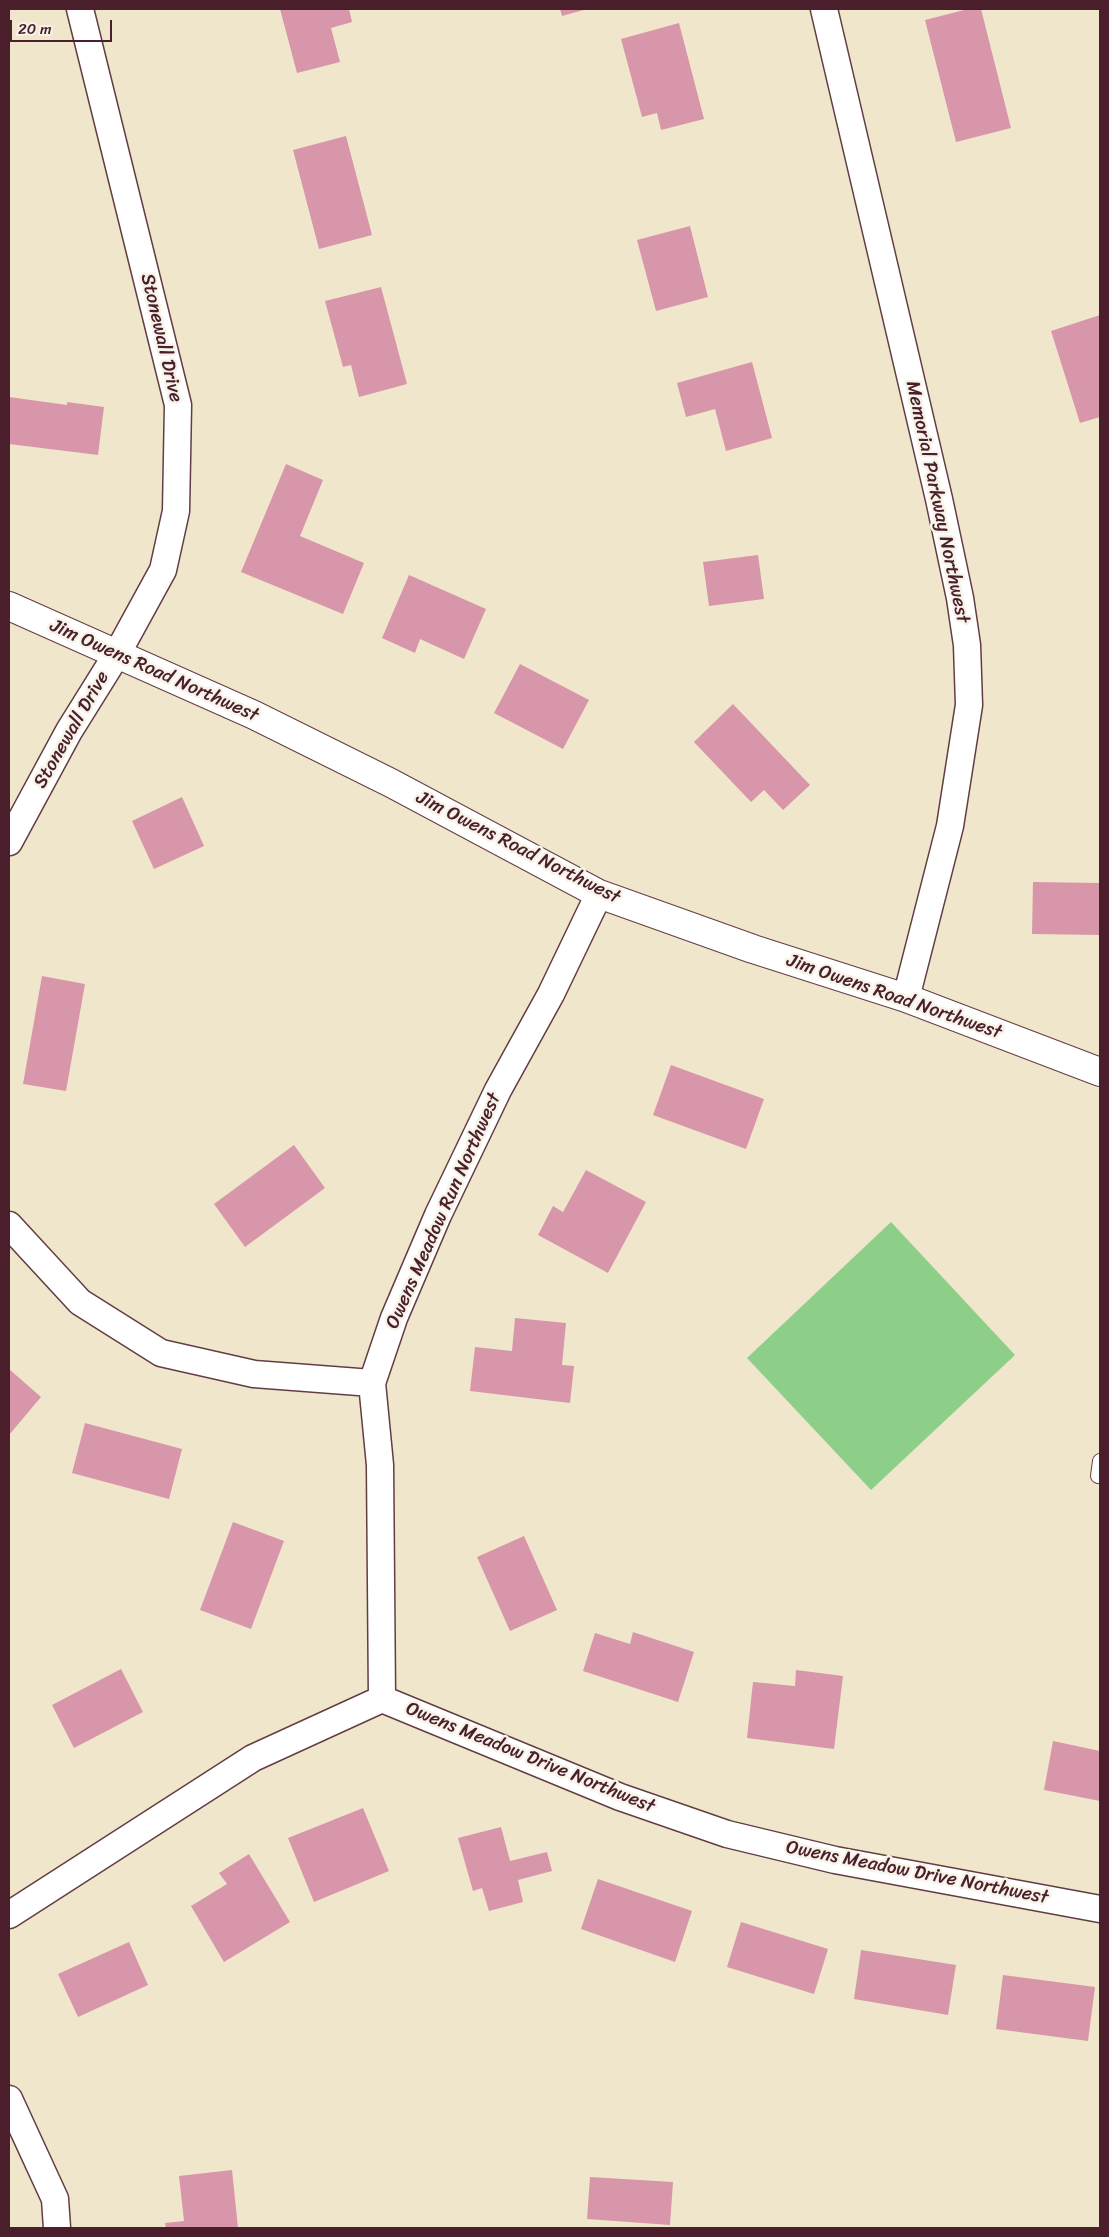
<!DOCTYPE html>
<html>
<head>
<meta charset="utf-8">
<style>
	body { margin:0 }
	#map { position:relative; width:1109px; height:2237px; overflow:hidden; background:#f0e6cc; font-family:Sriracha,sans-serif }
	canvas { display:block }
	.frame { position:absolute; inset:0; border:10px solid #4a1f2b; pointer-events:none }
	.scale { position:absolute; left:10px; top:20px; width:102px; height:22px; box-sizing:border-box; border:2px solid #4a1f2b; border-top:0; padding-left:6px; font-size:15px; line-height:18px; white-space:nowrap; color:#4a1f2b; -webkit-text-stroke:4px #f7f3e8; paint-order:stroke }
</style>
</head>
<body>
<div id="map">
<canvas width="1109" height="2237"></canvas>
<div class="frame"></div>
<div class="scale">20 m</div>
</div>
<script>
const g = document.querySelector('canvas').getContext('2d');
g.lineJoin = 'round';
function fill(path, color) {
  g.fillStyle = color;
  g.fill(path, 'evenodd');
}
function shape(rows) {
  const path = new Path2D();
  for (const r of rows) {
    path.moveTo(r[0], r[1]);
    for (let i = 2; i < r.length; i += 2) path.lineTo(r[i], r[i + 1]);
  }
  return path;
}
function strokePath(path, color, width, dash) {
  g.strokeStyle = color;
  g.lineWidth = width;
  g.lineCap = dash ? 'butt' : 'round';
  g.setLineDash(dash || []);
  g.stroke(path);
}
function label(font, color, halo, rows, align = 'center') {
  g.font = font + ' Sriracha,sans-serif';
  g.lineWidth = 5;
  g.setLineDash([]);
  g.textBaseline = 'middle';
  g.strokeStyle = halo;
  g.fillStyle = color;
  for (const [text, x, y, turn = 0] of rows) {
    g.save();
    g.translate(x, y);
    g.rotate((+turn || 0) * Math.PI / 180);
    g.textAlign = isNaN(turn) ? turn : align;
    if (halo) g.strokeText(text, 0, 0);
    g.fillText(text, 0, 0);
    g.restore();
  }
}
const green = shape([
	[891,1222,1015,1355,871,1490,747,1358]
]);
const building = shape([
	[280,9,349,9,352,22,331,28,340,62,297,73],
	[560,9,587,9,562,16],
	[968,9,981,9,1011,128,956,142,925,20],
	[679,23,704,119,661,130,657,113,642,117,621,39],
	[346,136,372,235,319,249,293,150],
	[690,226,708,297,656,311,637,240],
	[381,287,407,384,359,397,351,365,343,367,325,301],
	[1100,315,1100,417,1080,423,1051,331],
	[752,362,772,438,726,451,715,409,686,417,677,383],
	[9,397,67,405,67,402,104,407,98,455,9,444],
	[286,464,323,480,300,536,364,563,343,614,241,572],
	[758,555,764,599,709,606,703,562],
	[409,575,486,609,464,659,420,639,415,653,382,638],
	[520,664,589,700,563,749,494,713],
	[733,704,810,785,783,810,764,790,751,802,694,742],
	[182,797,204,846,154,869,132,821],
	[1033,882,1100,883,1100,935,1032,934],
	[42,976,85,984,66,1091,23,1084],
	[671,1065,764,1099,746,1149,653,1115],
	[294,1145,325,1188,245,1247,214,1204],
	[586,1170,646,1202,608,1273,538,1235,553,1206,563,1212],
	[515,1318,566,1323,562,1365,574,1366,570,1403,470,1391,475,1347,512,1351],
	[9,1369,41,1397,9,1435],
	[85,1423,182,1449,169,1499,72,1473],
	[233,1522,284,1541,251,1629,200,1610],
	[524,1536,557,1610,510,1631,477,1557],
	[633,1632,694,1652,678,1702,583,1671,595,1633,630,1644],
	[121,1669,143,1712,74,1748,52,1705],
	[796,1670,843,1676,834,1749,747,1738,753,1682,795,1686],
	[1053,1741,1100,1751,1100,1801,1044,1790],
	[363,1808,389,1871,314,1902,288,1838],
	[501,1827,510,1861,547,1852,552,1871,518,1880,523,1902,489,1911,482,1888,473,1891,458,1838],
	[249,1854,290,1922,224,1962,191,1906,227,1884,219,1873],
	[598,1879,692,1911,675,1962,581,1929],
	[741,1922,828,1949,814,1994,727,1967],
	[129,1942,148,1985,78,2017,58,1974],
	[861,1950,956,1965,948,2015,854,1999],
	[1003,1975,1095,1987,1088,2041,996,2029],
	[232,2170,238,2228,166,2228,165,2223,184,2221,179,2176],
	[590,2177,673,2182,670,2225,587,2219]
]);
const service = shape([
	[1098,1476,1100,1461]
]);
const minor = shape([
	[824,9,939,499,960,598,967,645,969,705,950,826,906,998],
	[9,842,69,731,117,654,163,570,176,511,178,405,80,9],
	[9,1225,80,1302,161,1353,254,1374,372,1383],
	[382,1699,380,1465,372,1383,394,1318,438,1215,498,1090,551,994,599,894],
	[9,1915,253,1758,382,1699,620,1797,727,1834,835,1860,1100,1909],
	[9,2099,55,2199,57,2228]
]);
const tertiary = shape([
	[9,606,254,715,391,783,599,894,753,949,906,998,1100,1072]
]);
const streetNames = [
	["Stonewall Drive",161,338,77],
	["Memorial Parkway Northwest",937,502,78],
	["Jim Owens Road Northwest",154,671,24],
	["Stonewall Drive",72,730,-60],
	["Jim Owens Road Northwest",518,848,27],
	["Jim Owens Road Northwest",894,997,19],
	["Owens Meadow Run Northwest",444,1211,-66],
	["Owens Meadow Drive Northwest",530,1758,22],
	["Owens Meadow Drive Northwest",917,1873,11]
];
fill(green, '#8dcf88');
fill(building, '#d896aa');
strokePath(service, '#633d43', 16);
strokePath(minor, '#633d43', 29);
strokePath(tertiary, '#633d43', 30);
strokePath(service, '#fff', 14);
strokePath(minor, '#fff', 26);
strokePath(tertiary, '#fff', 28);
label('19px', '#4a1f2b', '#f7f3e8', streetNames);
</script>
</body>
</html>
